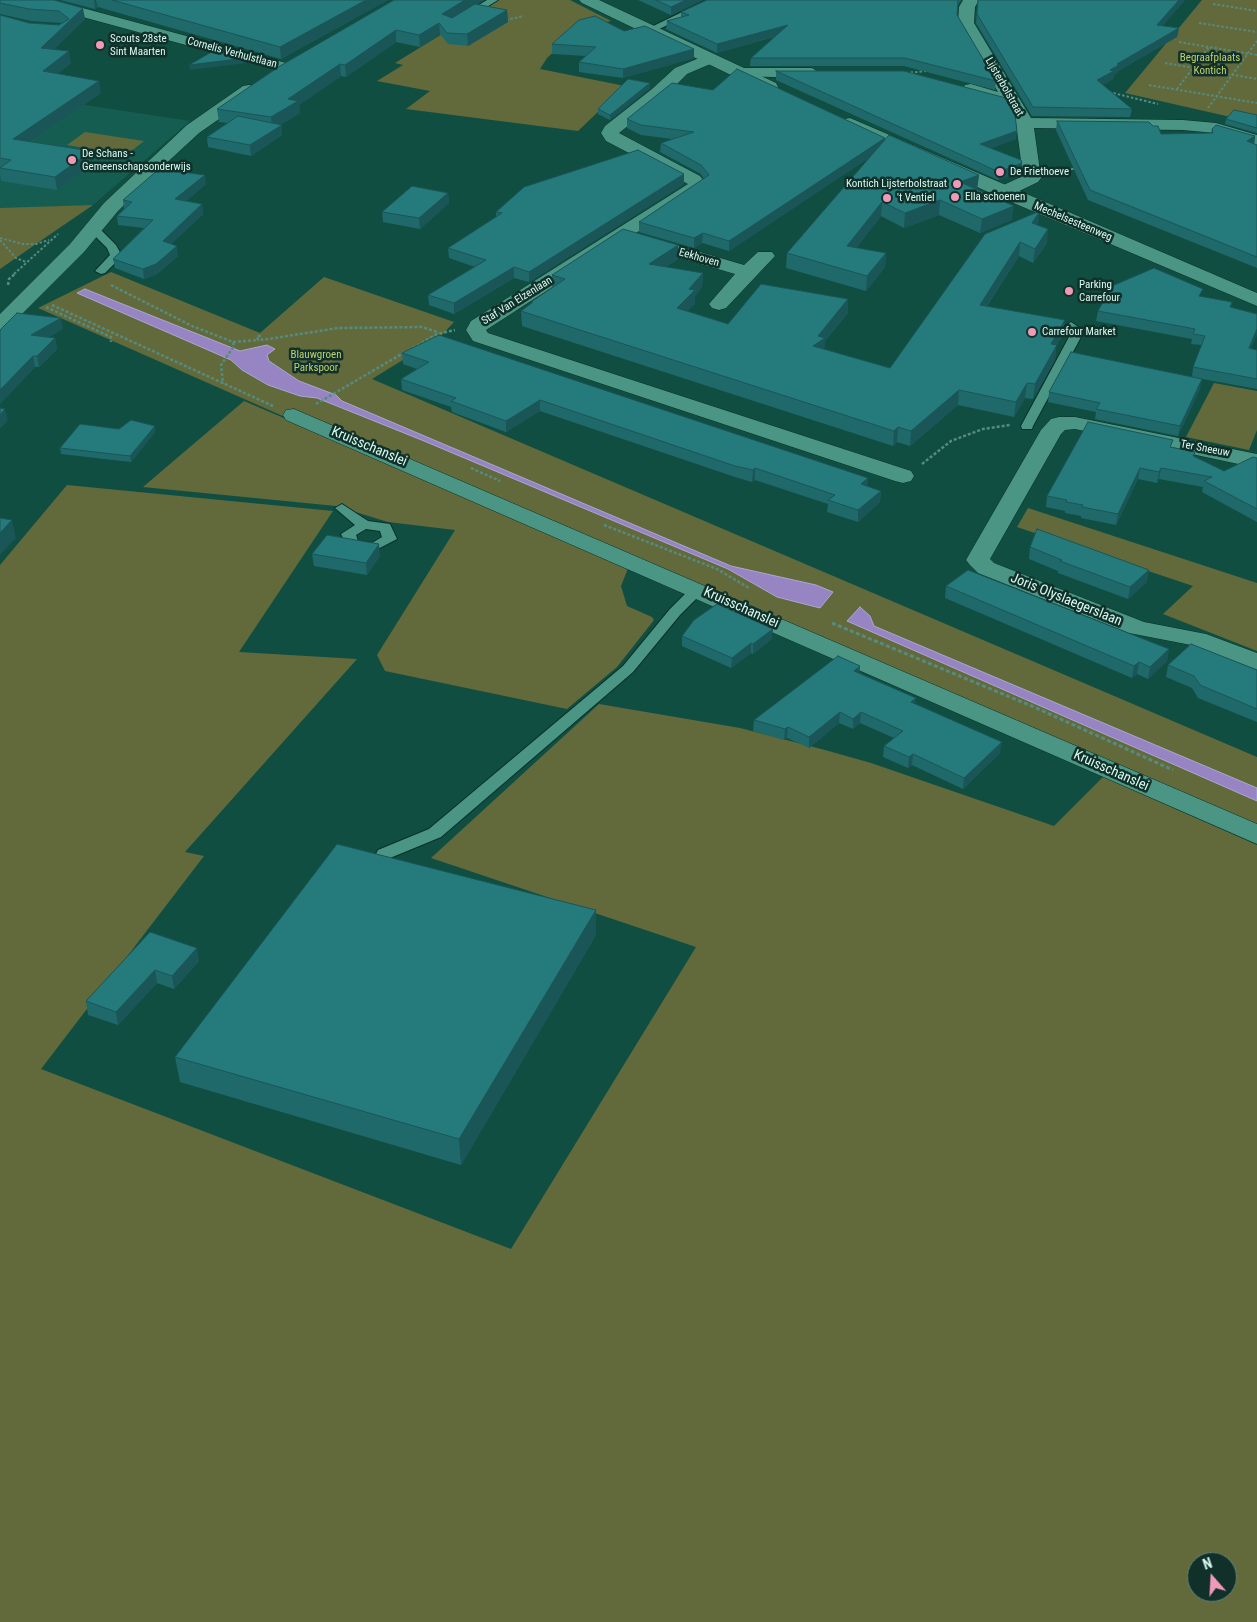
<!DOCTYPE html>
<html>
<head>
<meta charset="utf-8">
<style>
	body { margin:0 }
	#map { position:relative; width:1257px; height:1622px; overflow:hidden; background:#114e42; font-family:"Roboto Condensed",sans-serif }
	canvas { display:block }
	.north { position:absolute; left:1187px; top:1552px; width:50px; height:50px; box-sizing:border-box; background:#103029; border:1px solid #608179; border-radius:50%; rotate:341deg; font-size:14px; font-weight:700; line-height:20px; text-align:center; color:#d7fbf1 }
	.north::after { content:''; display:block; margin:auto; width:18px; height:22px; background:#ef9ab8; clip-path:polygon(50% 0,100% 100%,50% 72%,0 100%) }
</style>
</head>
<body>
<div id="map">
<canvas width="1257" height="1622"></canvas>
<div class="north">N</div>
</div>
<script>
const g = document.querySelector('canvas').getContext('2d');
g.lineJoin = 'round';
function fill(path, color) {
  g.fillStyle = color;
  g.fill(path, 'evenodd');
}
function shape(rows) {
  const path = new Path2D();
  for (const r of rows) {
    path.moveTo(r[0], r[1]);
    for (let i = 2; i < r.length; i += 2) path.lineTo(r[i], r[i + 1]);
  }
  return path;
}
function strokePath(path, color, width, dash) {
  g.strokeStyle = color;
  g.lineWidth = width;
  g.lineCap = dash ? 'butt' : 'round';
  g.setLineDash(dash || []);
  g.stroke(path);
}
function label(font, color, halo, rows, align = 'center') {
  g.font = font + ' "Roboto Condensed",sans-serif';
  g.lineWidth = 5;
  g.setLineDash([]);
  g.textBaseline = 'middle';
  g.strokeStyle = halo;
  g.fillStyle = color;
  for (const [text, x, y, turn = 0] of rows) {
    g.save();
    g.translate(x, y);
    g.rotate((+turn || 0) * Math.PI / 180);
    g.textAlign = isNaN(turn) ? turn : align;
    if (halo) g.strokeText(text, 0, 0);
    g.fillText(text, 0, 0);
    g.restore();
  }
}
const built = shape([
	[0,92,190,121,93,205,4,209,0,208]
]);
const green = shape([
	[497,0,570,0,611,21,578,29,547,58,540,69,625,86,578,131,406,109,430,91,377,81,403,65,395,63],
	[1202,0,1257,0,1257,123,1125,93],
	[85,132,144,141,126,155,67,145],
	[93,205,36,244,0,269,0,208],
	[111,272,260,333,324,277,454,322,440,337,372,379,1257,757,1257,834,285,417,38,308],
	[1214,383,1257,391,1257,430,1249,450,1186,437],
	[244,401,629,566,621,586,627,606,652,617,654,620,617,667,567,709,385,671,377,655,455,530,388,522,336,506,143,487],
	[67,485,333,511,239,652,357,659,185,852,204,856,41,1069,511,1249,696,947,431,858,599,704,740,728,825,750,871,763,1054,826,1103,777,1257,845,1257,1622,0,1622,0,565],
	[1197,1562,1227,1562,1227,1592,1197,1592],
	[1028,508,1257,583,1257,651,1163,614,1193,586,1017,527]
]);
const water = shape([
	[85,289,240,351,267,345,275,349,267,355,269,361,299,381,336,395,342,401,731,566,816,585,833,592,820,608,777,597,728,569,424,441,317,398,300,396,268,385,242,370,231,360,77,293,85,289],
	[860,607,870,616,874,626,1257,788,1257,801,847,621,860,607]
]);
const pathFar2 = shape([
	[1213,4,1257,11],
	[506,20,524,16],
	[1199,23,1257,32],
	[1179,42,1257,55],
	[1165,63,1257,79],
	[906,73,927,71],
	[1149,85,1257,103],
	[1177,89,1209,47],
	[1109,92,1158,104],
	[1208,108,1257,41],
	[1053,169,1076,169],
	[0,238,23,244,36,244,49,240],
	[0,240,16,258,26,262],
	[14,274,58,234]
]);
const pathFar1 = shape([
	[8,285,9,279,16,273],
	[111,285,192,326,233,342,234,346,221,365,223,384],
	[52,305,273,406],
	[46,307,111,337,111,342],
	[233,342,258,340,257,336,260,336,262,340,338,328,422,327,437,332,437,334],
	[413,348,437,334,455,330],
	[316,404,405,352],
	[922,464,951,441,983,429,1010,425],
	[471,468,500,481],
	[604,525,717,569,749,588]
]);
const path = shape([
	[832,623,1034,707,1173,770]
]);
const service = shape([
	[487,0,498,0,467,19,459,17,487,0],
	[707,0,719,0,653,32,645,30,707,0],
	[94,226,98,227,116,245,122,256,105,273,101,274,95,271,110,255,107,248,88,229,94,226],
	[1071,322,1077,326,1081,337,1033,426,1032,429,1022,429,1021,426,1069,337,1065,326,1071,322],
	[342,504,368,521,390,524,397,539,374,551,348,548,341,534,355,525,335,508,342,504],
	[366,529,380,531,382,537,372,543,358,541,356,535,366,529],
	[698,585,705,589,703,592,680,615,633,672,441,837,390,858,378,858,376,854,378,850,429,829,623,666,670,609,693,586,698,585]
]);
const minor = shape([
	[28,0,53,0,290,64,292,67,290,70,278,70,31,3,28,0],
	[963,0,979,0,975,7,974,23,1031,118,1183,120,1216,123,1257,135,1257,145,1215,133,1183,130,1034,128,1041,178,1038,182,1009,196,997,196,994,192,997,188,1023,176,1016,123,1006,105,965,93,963,89,965,85,971,84,998,92,958,23,959,7,963,0],
	[709,54,715,56,717,59,715,62,687,74,664,97,619,133,700,176,707,185,704,189,486,330,488,333,911,471,914,476,911,481,903,483,895,481,473,341,466,330,471,321,688,184,606,141,601,133,605,126,652,89,675,68,709,54],
	[741,68,812,68,820,73,812,78,735,76,733,73,735,70,741,68],
	[249,85,255,86,257,90,255,94,199,133,160,169,118,211,84,252,7,329,0,331,0,314,70,244,104,203,187,125,243,86,249,85],
	[642,235,744,265,758,252,772,252,775,256,726,308,719,310,712,308,709,304,735,274,635,245,633,241,635,237,642,235],
	[294,409,1257,824,1257,844,286,420,283,415,286,410,294,409],
	[1059,417,1075,417,1257,454,1257,468,1075,429,1065,430,1061,434,990,559,994,563,1144,622,1206,634,1257,653,1257,670,1191,645,1129,633,978,573,970,565,966,560,1041,430,1051,419,1059,417]
]);
const tertiary = shape([
	[579,0,599,0,776,83,778,87,776,91,764,91,582,3,579,0],
	[850,118,1257,293,1257,306,997,196,844,127,841,123,844,119,850,118]
]);
const wall = shape([
	[0,0,54,0,85,19,54,49,71,63,57,74,101,93,30,142,91,151,93,164,57,190,1,181,0,173,0,15,29,23,59,25,62,23,31,21,0,14],
	[60,0,388,0,281,59,98,7,95,9],
	[394,0,478,5,507,10,508,22,468,46,448,44,440,34,420,47,396,42,346,77,341,76,299,105,300,113,280,125,282,125,282,135,251,156,208,147,207,137,228,123,219,122,217,109],
	[638,0,703,0,671,15],
	[706,0,961,0,957,6,957,15,996,81,995,90,904,66,750,66,751,58,774,37,717,53,666,29,667,21,681,17,681,12],
	[978,0,1185,0,1162,26,1179,28,1177,37,1118,71,1117,73,1114,75,1113,79,1103,85,1132,109,1130,117,1032,116,976,23],
	[624,31,694,58,623,78,579,72,579,62,586,56,552,54,552,44],
	[776,71,1016,139,991,148,1021,172,998,180,776,80],
	[650,83,650,88,610,120,598,114,598,109],
	[1257,115,1257,133,1225,124,1226,119],
	[627,119,885,138,884,140,979,175,977,189,1012,220,980,233,939,215,904,228,881,216,856,248,886,253,885,267,866,291,786,268,787,253,870,157,729,251,702,243,694,248,639,232,639,222,704,179,701,174,660,152,661,143,672,139,641,135,627,128],
	[1057,121,1161,134,1211,133,1212,129,1255,136,1254,144,1257,145,1257,268,1088,200,1056,130],
	[206,184,186,201,202,204,203,214,171,244,178,256,157,274,144,279,115,268,113,259,144,228,118,225,117,216,124,209,123,200],
	[684,184,529,282,514,278,454,314,429,305,428,295,475,267,449,258,448,248,496,217,496,212],
	[448,193,449,203,420,229,383,222,382,212],
	[1038,225,1047,243,1033,263,1019,256,987,306,1063,335,1056,346,1055,360,1033,399,1025,398,1014,417,958,405,910,446,897,442,893,446,522,326,521,311,531,304,531,302,552,288,552,275,678,259,666,267,703,273,702,287,695,296,695,304,687,311,728,324,848,299,848,313,825,341,824,349,890,368],
	[1202,297,1232,302,1231,307,1251,349,1257,350,1257,389,1192,377,1193,367,1202,345,1191,344,1192,339,1096,321,1098,311],
	[63,329,49,337,55,338,57,349,39,367,35,367,0,404,0,330],
	[402,353,868,478,867,487,881,491,880,502,858,522,827,512,828,504,755,480,752,482,735,477,540,411,506,432,452,412,451,407,402,390,401,379,417,369,403,364],
	[1200,389,1178,436,1095,419,1096,412,1048,402,1049,392],
	[119,429,155,432,131,462,61,454,60,448],
	[1172,447,1195,452,1194,456,1224,471,1257,458,1257,522,1202,492,1203,487,1159,479,1157,483,1138,479,1116,525,1081,518,1081,516,1065,513,1065,511,1046,507,1047,496],
	[1030,547,1147,582,1128,599,1058,573,1058,571,1029,559],
	[312,554,380,556,367,575,314,566],
	[946,586,1169,649,1167,661,1148,679,1137,674,1132,678,945,598],
	[682,636,772,639,753,654,751,653,731,668,682,646],
	[1168,665,1257,670,1257,722,1198,698,1192,688,1166,677],
	[860,673,915,704,1000,753,963,789,912,765,908,768,883,757,884,746,894,738,860,723,853,729,839,723,809,748,787,738,784,740,753,731,754,720],
	[150,932,199,961,174,989,157,983,118,1025,88,1015,86,1001],
	[596,935,461,1165,180,1082,175,1057]
]);
const shadedWall = shape([
	[94,0,96,0,98,7,95,9],
	[366,0,388,0,281,59,280,47],
	[465,0,485,0,442,26,442,14],
	[686,0,703,0,671,15,671,7],
	[1179,0,1185,0,1156,34,1157,25],
	[83,8,85,19,43,60,41,48],
	[507,10,508,22,468,46,467,34],
	[439,23,440,34,420,47,419,35],
	[788,25,787,33,717,53,717,44],
	[1179,28,1177,37,1118,71,1117,73,1114,75,1113,79,1096,89,1097,80,1117,64],
	[396,30,396,42,346,77,345,65],
	[694,49,694,58,623,78,623,69],
	[69,51,71,63,45,83,43,71],
	[246,58,246,63,190,70,189,65],
	[340,64,341,76,299,105,300,113,272,130,271,117,288,99],
	[99,81,101,93,15,152,13,139],
	[650,83,650,88,610,120,610,115],
	[282,125,282,135,251,156,250,145],
	[1017,131,1016,139,979,153,980,144],
	[1255,136,1254,146,1247,141],
	[885,138,884,148,729,251,729,241],
	[91,151,93,164,57,190,55,177],
	[1022,163,1021,172,998,180,999,172],
	[684,174,684,184,529,282,529,272],
	[205,175,206,184,176,209,175,199],
	[979,175,977,189,960,182],
	[448,193,449,203,420,229,419,218],
	[940,200,939,215,904,228,905,213],
	[882,202,881,216,846,261,847,246],
	[202,204,203,214,165,250,163,241],
	[1014,206,1012,220,980,233,982,219],
	[1040,211,1038,225,1031,237,1032,223],
	[1048,229,1047,243,1033,263,1035,249],
	[703,233,702,243,694,248,694,238],
	[1020,242,1019,256,978,319,980,305],
	[678,245,678,259,649,278,649,264],
	[177,246,178,256,157,274,144,279,143,269],
	[886,253,885,267,866,291,867,276],
	[514,267,514,278,454,314,454,303],
	[703,273,702,287,695,296,695,304,676,322,677,308,689,289],
	[848,299,848,313,825,341,824,352,813,346,818,336],
	[61,318,63,329,33,346,31,335],
	[1065,320,1063,335,1056,346,1055,360,1033,399,1035,384,1051,344],
	[1257,329,1257,335,1247,358,1249,348],
	[55,338,57,349,39,367,37,356],
	[33,356,35,367,0,404,0,390],
	[1202,379,1200,389,1178,436,1180,426],
	[1027,383,1025,398,1014,417,1016,402],
	[959,390,958,405,910,446,911,431],
	[540,400,540,411,506,432,506,421],
	[0,409,5,409,8,420,0,429],
	[155,426,155,432,131,462,130,456],
	[898,427,897,442,893,446,894,431],
	[755,468,755,480,752,482,753,470],
	[1140,468,1138,479,1116,525,1118,514],
	[1161,468,1159,479,1157,483,1159,472],
	[868,478,867,490,861,484],
	[881,491,880,502,858,522,858,510],
	[12,520,16,538,0,555,0,533],
	[379,544,380,556,367,575,366,563],
	[1149,570,1147,582,1128,599,1130,587],
	[773,629,772,639,753,654,753,644],
	[751,643,751,653,731,668,732,658],
	[1169,649,1167,661,1148,679,1150,667],
	[1139,662,1137,674,1132,678,1134,666],
	[860,666,859,677,854,671],
	[916,698,914,709,911,702],
	[840,712,839,723,809,748,809,737],
	[861,712,860,723,853,729,853,719],
	[788,727,787,738,784,740,785,729],
	[1002,742,1000,753,963,789,964,778],
	[913,754,912,765,908,768,909,757],
	[596,910,596,935,461,1165,459,1139],
	[197,948,199,961,174,989,172,976],
	[155,970,157,983,118,1025,116,1012]
]);
const building = shape([
	[0,0,54,0,83,8,41,48,69,51,43,71,99,81,13,139,91,151,55,177,0,168,11,160,0,158,0,15,29,23,59,25,69,19,59,11,29,9,0,3,0,0],
	[112,0,366,0,280,47,112,0],
	[394,0,465,0,442,14,452,18,475,4,507,10,467,34,447,33,439,23,419,35,396,30,345,65,340,64,288,99,298,101,271,117,217,109,280,66,394,0],
	[656,0,686,0,671,7,656,0],
	[707,0,958,0,957,15,996,81,905,58,751,58,788,25,717,44,667,21,689,15,681,12,707,0],
	[978,0,1179,0,1157,25,1179,28,1117,64,1119,65,1110,70,1114,71,1097,80,1132,109,1033,107,977,14,978,0],
	[595,16,624,31,645,26,694,49,623,69,579,62,596,47,552,44,579,20,595,16],
	[215,50,246,58,189,65,215,50],
	[737,69,885,138,729,241,703,233,694,238,639,222,709,175,701,165,661,143,694,132,641,125,627,119,672,83,713,90,737,69],
	[776,71,904,71,1006,98,1015,115,1017,131,980,144,1021,160,1022,163,999,172,776,71],
	[628,79,650,83,610,115,598,109,628,79],
	[1234,110,1257,115,1257,128,1226,119,1234,110],
	[238,116,282,125,250,145,207,137,238,116],
	[1057,121,1149,122,1153,126,1158,126,1161,134,1213,133,1212,129,1216,125,1255,136,1247,141,1257,145,1257,257,1090,190,1057,121],
	[889,135,979,175,960,182,1014,206,982,219,940,200,905,213,882,202,847,246,886,253,867,276,787,253,889,135],
	[638,150,684,174,529,272,514,267,454,303,428,295,486,260,448,248,502,213,496,212,524,187,638,150],
	[159,169,205,175,175,199,202,204,163,241,177,246,156,264,143,269,113,259,153,220,117,216,132,202,123,200,159,169],
	[412,186,448,193,419,218,382,212,412,186],
	[1040,211,1032,223,1048,229,1035,249,1020,242,980,305,1065,320,1051,344,1057,345,1035,384,1027,383,1016,402,959,390,911,431,898,427,894,431,521,311,533,302,531,302,565,279,552,275,623,229,678,245,649,264,703,273,689,289,695,290,677,308,728,324,761,284,848,299,818,336,825,338,813,346,890,368,985,234,1040,211],
	[1154,268,1203,289,1199,296,1232,302,1230,307,1257,314,1257,329,1249,348,1257,350,1257,379,1193,367,1205,336,1193,334,1195,329,1098,311,1112,286,1154,268],
	[17,313,61,318,31,335,55,338,37,356,33,356,0,390,0,330,17,313],
	[439,335,868,478,861,484,881,491,858,510,828,500,835,495,755,468,753,470,735,466,540,400,506,421,451,401,456,398,401,379,429,362,402,353,439,335],
	[1071,352,1202,379,1180,426,1096,409,1100,403,1049,392,1071,352],
	[0,408,5,409,0,415,0,408],
	[131,420,155,426,130,456,60,448,80,424,119,429,131,420],
	[1088,422,1173,440,1170,447,1195,452,1193,456,1224,471,1253,457,1257,458,1257,509,1204,481,1212,477,1161,468,1159,472,1140,468,1118,514,1082,507,1083,505,1066,502,1067,500,1047,496,1088,422],
	[0,518,12,520,0,533,0,518],
	[1037,529,1149,570,1130,587,1060,561,1062,560,1030,547,1037,529],
	[327,535,379,544,366,563,312,554,327,535],
	[968,570,1169,649,1150,667,1139,662,1134,666,946,586,968,570],
	[717,604,773,629,753,644,751,643,732,658,682,636,694,620,717,604],
	[1191,644,1257,670,1257,709,1200,685,1194,676,1168,665,1191,644],
	[838,656,860,666,854,671,916,698,911,702,1002,742,964,778,913,754,909,757,884,746,903,731,861,712,853,719,840,712,809,737,788,727,785,729,754,720,838,656],
	[337,844,596,910,459,1139,175,1057,337,844],
	[150,932,197,948,172,976,155,970,116,1012,86,1001,150,932]
]);
const markers = [
	[100,45,5,"#ef9ab8"],
	[72,160,5,"#ef9ab8"],
	[1000,172,5,"#ef9ab8"],
	[957,184,5,"#ef9ab8"],
	[955,197,5,"#ef9ab8"],
	[887,198,5,"#ef9ab8"],
	[1069,291,5,"#ef9ab8"],
	[1032,332,5,"#ef9ab8"]
];
const farPoinames = [
	["Scouts 28ste",110,39],
	["Sint Maarten",110,52],
	["De Schans -",82,154],
	["Gemeenschapsonderwijs",82,167],
	["De Friethoeve",1010,172],
	["Kontich Lijsterbolstraat",947,184,"right"],
	["Ella schoenen",965,197],
	["'t Ventiel",897,198],
	["Parking",1079,285],
	["Carrefour",1079,298],
	["Carrefour Market",1042,332]
];
const farStreetnames = [
	["Cornelis Verhulstlaan",232,53,15],
	["Lijsterbolstraat",1004,87,60],
	["Mechelsesteenweg",1073,222,23],
	["Eekhoven",699,258,16],
	["Staf Van Elzenlaan",517,301,-32],
	["Ter Sneeuw",1205,449,11]
];
const farParknames = [
	["Begraafplaats",1210,58],
	["Kontich",1210,71],
	["Blauwgroen",316,355],
	["Parkspoor",316,368]
];
const streetNames = [
	["Kruisschanslei",369,447,23],
	["Joris Olyslaegerslaan",1066,600,22],
	["Kruisschanslei",741,608,24],
	["Kruisschanslei",1111,771,24]
];
fill(built, '#155d50');
fill(green, '#626a3c');
fill(water, '#9684c3');
strokePath(water, '#aaa8d1', 1);
strokePath(service, '#073129', 2);
strokePath(minor, '#073129', 1);
strokePath(tertiary, '#073129', 1);
strokePath(pathFar2, '#568b7f', 2, [2.5, 2]);
strokePath(pathFar1, '#568b7f', 2.5, [3, 2]);
strokePath(path, '#568b7f', 3, [4, 2.5]);
fill(service, '#4b9584');
fill(minor, '#4b9584');
fill(tertiary, '#4b9584');
fill(wall, '#20696b');
fill(shadedWall, '#1a5557');
fill(building, '#257a7c');
strokePath(building, '#1a5557', 1);
for (const [x, y, r, color] of markers) {
  const dot = new Path2D();
  dot.arc(x, y, r, 0, 2 * Math.PI);
  g.fillStyle = color;
  g.fill(dot);
  strokePath(dot, '#103029', 2);
}
label('11px', '#d7fbf1', '#103029', farPoinames, 'left');
label('11px', '#d7fbf1', '#103029', farStreetnames);
label('11px', '#bfd06e', '#103029', farParknames);
label('14px', '#d7fbf1', '#103029', streetNames);
</script>
</body>
</html>
